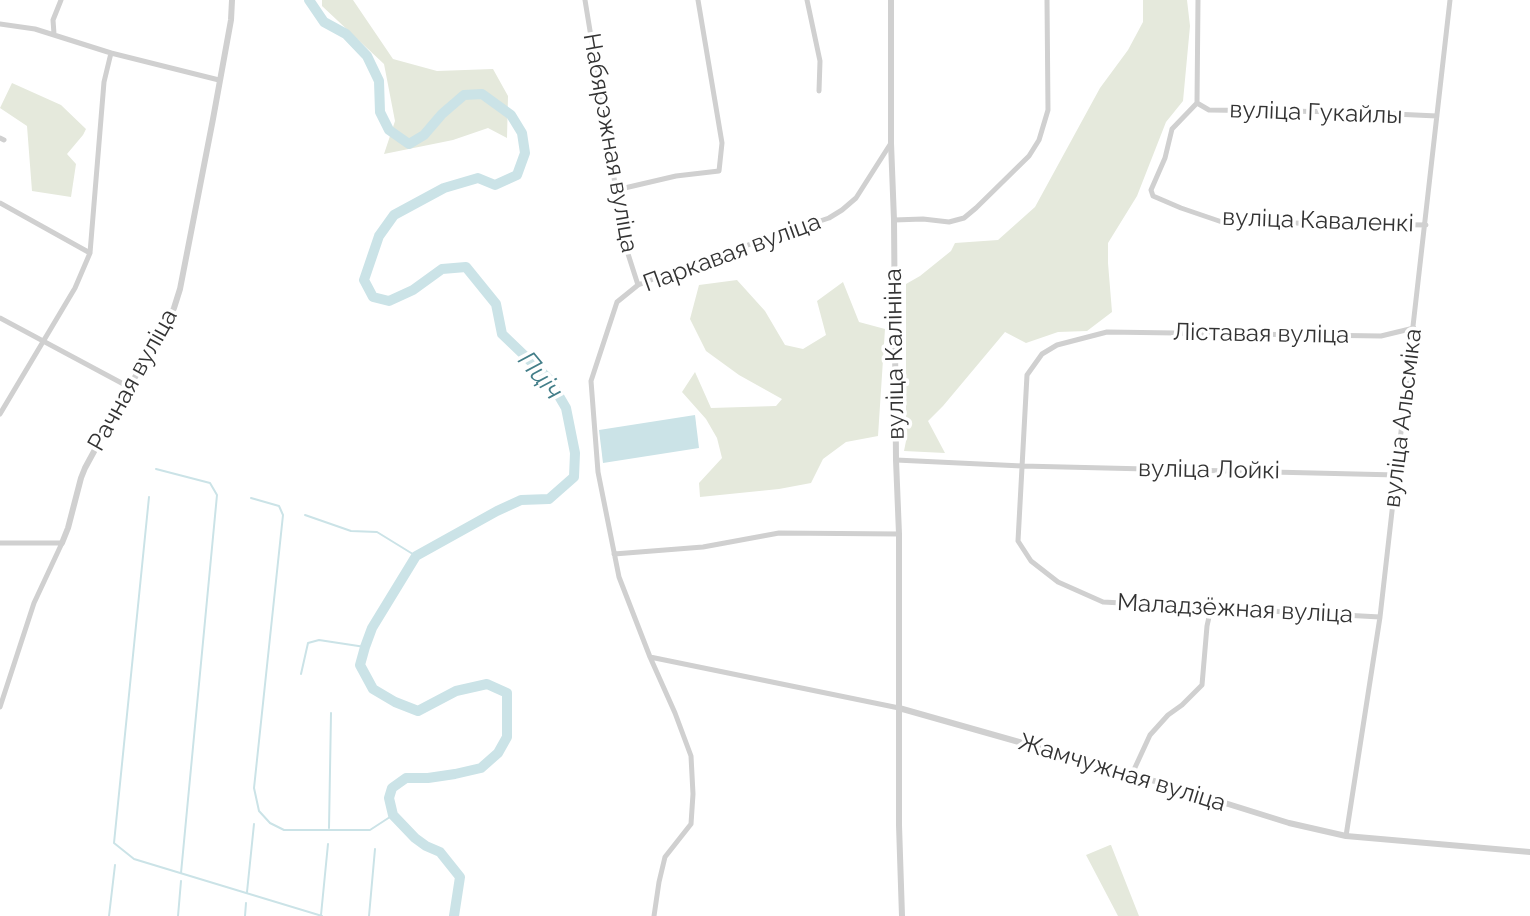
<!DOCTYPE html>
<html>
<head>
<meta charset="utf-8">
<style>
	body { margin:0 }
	canvas { display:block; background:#fff }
</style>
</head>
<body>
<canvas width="1530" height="916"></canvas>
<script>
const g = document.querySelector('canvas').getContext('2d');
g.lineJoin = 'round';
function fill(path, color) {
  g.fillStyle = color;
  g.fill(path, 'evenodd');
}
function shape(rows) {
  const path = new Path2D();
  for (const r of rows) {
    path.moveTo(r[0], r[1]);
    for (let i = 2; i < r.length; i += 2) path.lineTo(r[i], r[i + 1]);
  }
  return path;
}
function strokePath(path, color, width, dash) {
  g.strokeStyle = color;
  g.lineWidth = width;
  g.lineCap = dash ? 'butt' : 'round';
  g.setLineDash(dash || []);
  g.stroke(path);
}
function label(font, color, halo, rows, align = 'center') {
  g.font = font + ' Raleway,sans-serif';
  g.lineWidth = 7;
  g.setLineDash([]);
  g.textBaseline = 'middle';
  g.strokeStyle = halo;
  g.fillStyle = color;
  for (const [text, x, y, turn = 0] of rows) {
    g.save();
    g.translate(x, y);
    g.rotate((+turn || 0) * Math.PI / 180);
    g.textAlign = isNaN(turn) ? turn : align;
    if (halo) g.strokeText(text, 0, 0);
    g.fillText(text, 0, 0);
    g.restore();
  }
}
const green = shape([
	[322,0,353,0,393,59,437,71,493,69,508,96,507,138,488,128,453,140,384,154,395,121,384,64,322,6],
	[1143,0,1187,0,1190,26,1183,101,1166,122,1137,196,1108,243,1108,263,1112,312,1087,331,1058,332,1026,343,1005,332,943,406,928,421,945,453,904,451,906,441,906,284,920,276,951,251,955,243,998,240,1035,207,1100,88,1128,50,1143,22],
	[12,83,61,105,86,129,83,135,67,154,76,164,71,197,32,191,27,126,0,108],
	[737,280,765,311,785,345,803,349,826,335,817,301,843,282,859,322,885,329,878,436,846,442,823,459,811,483,779,489,700,497,699,483,722,458,717,438,706,419,682,392,695,372,711,408,776,406,782,399,739,375,706,351,690,319,699,285],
	[1110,845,1111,845,1139,916,1118,916,1086,855]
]);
const water = shape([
	[695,415,699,448,603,463,599,430]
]);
const stream = shape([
	[156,469,210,483,217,495,181,873],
	[149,497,114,843,134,859,322,916],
	[251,498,279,506,283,515,254,788,259,811,270,823,284,830,370,830,393,815],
	[305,515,351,531,377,532,416,556],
	[301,674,308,643,319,640,365,647],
	[329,828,331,713],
	[247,892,254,824],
	[321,915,328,844],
	[109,916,115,865],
	[178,916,181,881],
	[245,916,246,903],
	[369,916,375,849]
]);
const river = shape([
	[309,0,324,22,346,34,367,56,379,81,380,112,389,130,409,144,424,135,442,114,464,95,482,94,511,115,522,133,525,153,517,175,495,185,478,178,444,188,394,215,379,236,364,280,373,297,389,301,413,290,442,269,466,267,496,304,502,334,549,379,566,408,575,453,574,477,549,499,521,500,497,511,416,556,372,628,365,647,360,665,373,689,395,702,418,711,456,691,487,684,507,693,507,737,498,753,481,768,455,774,428,778,406,778,392,788,389,798,393,815,415,838,426,846,440,852,460,877,454,916]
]);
const minor = shape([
	[585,0,616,190,621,232,638,285],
	[807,0,820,61,819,91],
	[0,24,35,29,111,53,104,82,90,253,75,288,0,414],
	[54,34,53,20,61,0],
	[111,53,219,80],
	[1197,103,1172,129,1165,158,1151,190,1153,196,1181,208,1222,222,1426,225],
	[1197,103,1209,110,1351,112,1437,116],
	[1197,103,1198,0],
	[0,138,4,140],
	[616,190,676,176,719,171,722,143,698,0],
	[0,203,90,253],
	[894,220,923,219,949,222,964,218,976,208,1029,156,1039,140,1048,110,1047,0],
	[0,318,129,387],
	[896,460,1022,466,1397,475],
	[0,543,62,543,34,603,0,707],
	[614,554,703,547,779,533,899,534],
	[1380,617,1103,602,1058,582,1031,561,1018,541,1027,375,1042,354,1057,345,1107,332,1381,336,1414,328],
	[650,657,899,708],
	[1132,774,1150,735,1168,715,1182,705,1202,685,1207,626,1211,608],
	[1346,836,1380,617,1450,0],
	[654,916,659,882,665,857,691,824,693,794,691,756,675,713,650,657,619,577,598,472,591,381,617,302,638,285,694,263,829,218,842,210,856,198,891,143]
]);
const tertiary = shape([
	[891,0,891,143,894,220,896,460,899,534,899,825,902,916],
	[62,543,68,528,81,478,85,468,129,387,166,326,174,308,180,289,213,119,231,20,232,0],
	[899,708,1132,774,1289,823,1346,836,1530,852]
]);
const streetNames = [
	["вуліца Гукайлы",1316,113,2],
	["Набярэжная вуліца",610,143,80],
	["вуліца Каваленкі",1318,221,2],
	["Паркавая вуліца",732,253,-20],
	["Ліставая вуліца",1261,334,1],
	["вуліца Калініна",895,354,-91],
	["Рачная вуліца",133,380,-61],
	["вуліца Альсміка",1403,418,-83],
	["вуліца Лойкі",1209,470,1],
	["Маладзёжная вуліца",1235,609,3],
	["Жамчужная вуліца",1122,773,17]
];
const waterNames = [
	["Пціч",540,376,50]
];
fill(green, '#e5e9dc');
fill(water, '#cbe3e7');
strokePath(stream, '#cbe3e7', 2);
strokePath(river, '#cbe3e7', 10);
strokePath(minor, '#d0d0d0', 5);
strokePath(tertiary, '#d0d0d0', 6);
label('24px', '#333', '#fff', streetNames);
label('italic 26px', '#437e89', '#fff', waterNames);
</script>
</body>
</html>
